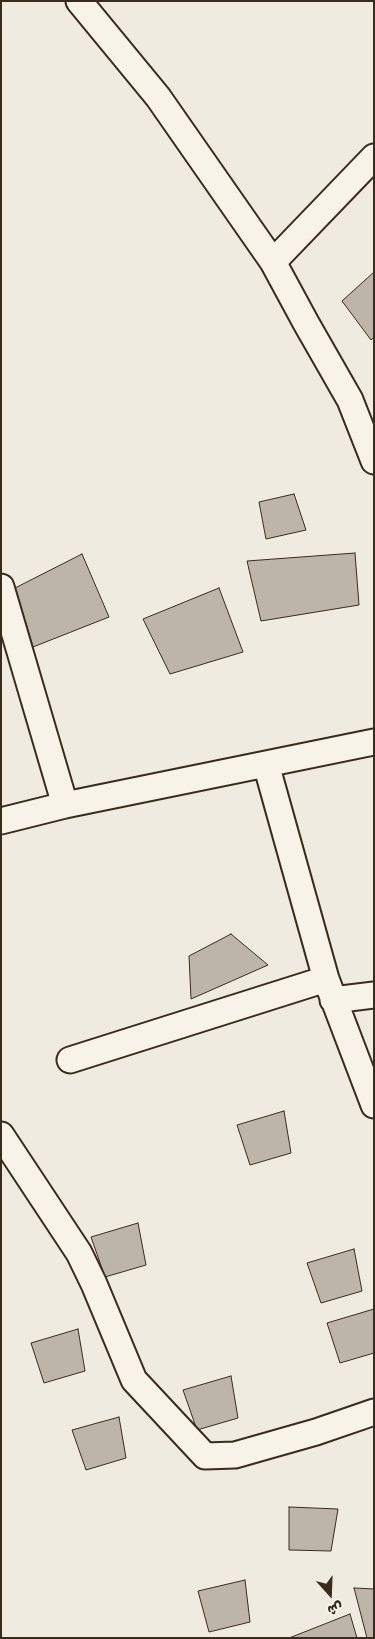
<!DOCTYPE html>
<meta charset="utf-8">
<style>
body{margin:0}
#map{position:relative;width:375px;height:1639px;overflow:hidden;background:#efebe0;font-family:Itim,"Playpen Sans Arabic",sans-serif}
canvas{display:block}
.frame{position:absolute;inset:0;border:2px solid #3b2a1e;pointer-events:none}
.north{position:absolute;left:305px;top:1569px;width:50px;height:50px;-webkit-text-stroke:4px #f7f3e8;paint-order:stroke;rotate:160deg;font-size:14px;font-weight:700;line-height:20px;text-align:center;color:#3b2a1e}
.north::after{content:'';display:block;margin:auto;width:18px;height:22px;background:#3b2a1e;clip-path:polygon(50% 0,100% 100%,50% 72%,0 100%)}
</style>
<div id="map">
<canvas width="375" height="1639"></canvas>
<div class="frame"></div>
<div class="north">ش</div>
</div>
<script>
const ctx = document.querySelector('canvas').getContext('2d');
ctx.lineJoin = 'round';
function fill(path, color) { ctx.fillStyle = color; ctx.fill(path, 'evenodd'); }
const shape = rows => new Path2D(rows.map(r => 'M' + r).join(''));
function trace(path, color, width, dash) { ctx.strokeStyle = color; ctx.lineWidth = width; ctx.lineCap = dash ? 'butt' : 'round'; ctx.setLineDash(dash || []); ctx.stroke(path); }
const building = shape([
 [374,272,374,337,371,340,342,301,374,272],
 [294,494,306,530,266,539,259,502,294,494],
 [355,553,359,605,261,621,247,561,355,553],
 [82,554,109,617,33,647,15,588,82,554],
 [219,588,243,652,170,674,143,619,219,588],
 [231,934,268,965,191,999,189,956,231,934],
 [284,1111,291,1153,250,1165,237,1125,284,1111],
 [138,1223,146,1265,105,1277,91,1237,138,1223],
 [354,1249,362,1291,321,1303,307,1263,354,1249],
 [374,1309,374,1353,340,1363,327,1323,374,1309],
 [78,1329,85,1371,44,1383,31,1343,78,1329],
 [231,1376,238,1418,197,1430,183,1390,231,1376],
 [119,1417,126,1458,86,1470,72,1430,119,1417],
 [289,1507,338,1509,331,1551,289,1550,289,1507],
 [245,1580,250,1622,209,1632,198,1591,245,1580],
 [354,1588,374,1589,374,1638,367,1638,354,1588],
 [350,1614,357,1638,289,1638,350,1614]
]);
const street = shape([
 [79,1,158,97,273,262,306,323,350,400,374,461],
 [273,262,374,157],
 [1,587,65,805],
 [266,764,326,979,374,1105],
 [1,821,65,805,374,742],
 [333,1000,374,995],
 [70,1060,326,979],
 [1,1135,79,1253,94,1284,134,1380,205,1456,235,1455,316,1432,374,1412]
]);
fill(building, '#bdb5aa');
trace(building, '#3b2a1e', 1);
trace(street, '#3b2a1e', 29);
trace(street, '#f7f3e8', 25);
</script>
